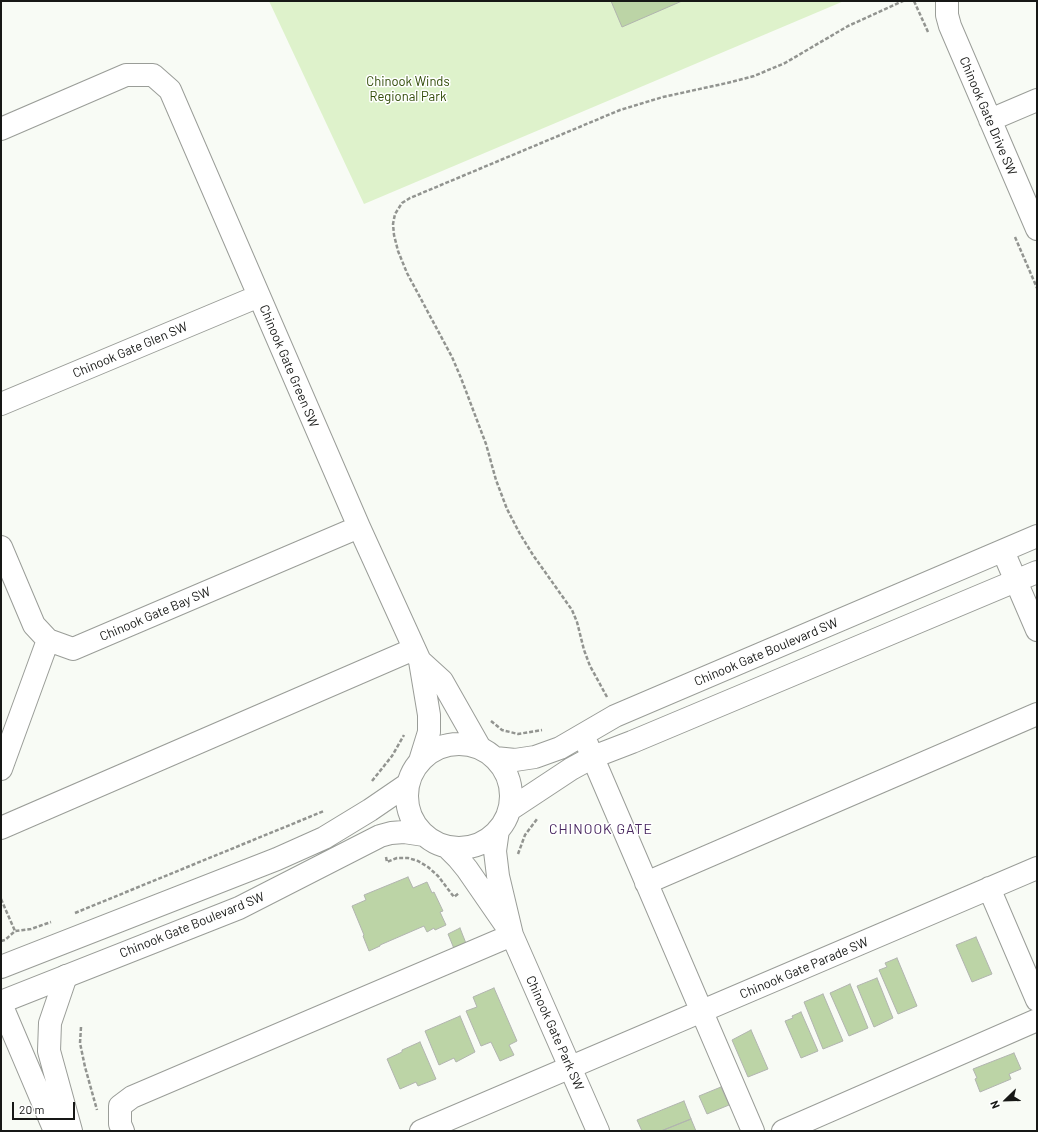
<!DOCTYPE html>
<style>
body{margin:0}
#map{position:relative;width:1038px;height:1132px;overflow:hidden;background:#f8fbf5;font-family:Barlow,sans-serif}
canvas{display:block}
.frame{position:absolute;inset:0;border:2px solid #171816;pointer-events:none}
.north{position:absolute;left:986px;top:1080px;width:40px;height:40px;-webkit-text-stroke:3px #fff;paint-order:stroke;rotate:247deg;font-size:11px;font-weight:700;line-height:16px;text-align:center;color:#171816}
.north::after{content:'';display:block;margin:auto;width:14px;height:18px;background:#171816;clip-path:polygon(50% 0,100% 100%,50% 72%,0 100%)}
.scale{position:absolute;left:12px;top:1102px;width:63px;height:18px;box-sizing:border-box;border:2px solid #171816;border-top:0;padding-left:5px;font-size:12px;line-height:14px;white-space:nowrap;color:#171816;-webkit-text-stroke:3px #fff;paint-order:stroke}
</style>
<div id="map">
<canvas width="1038" height="1132"></canvas>
<div class="frame"></div>
<div class="north">N</div>
<div class="scale">20 m</div>
</div>
<script>
const ctx = document.querySelector('canvas').getContext('2d');
ctx.lineJoin = 'round';
function fill(path, color) { ctx.fillStyle = color; ctx.fill(path, 'evenodd'); }
const shape = rows => new Path2D(rows.map(r => 'M' + r).join(''));
function trace(path, color, width, dash) { ctx.strokeStyle = color; ctx.lineWidth = width; ctx.lineCap = dash ? 'butt' : 'round'; ctx.setLineDash(dash || []); ctx.stroke(path); }
function label(font, color, halo, rows, align = 'center') {
  ctx.font = font + ' Barlow,sans-serif'; ctx.lineWidth = 3; ctx.setLineDash([]); ctx.textBaseline = 'middle'; ctx.strokeStyle = halo; ctx.fillStyle = color; for (const [text, x, y, turn = 0] of rows) {
    ctx.save(); ctx.translate(x, y); ctx.rotate((+turn || 0) * Math.PI / 180); ctx.textAlign = isNaN(turn) ? turn : align; if (halo) ctx.strokeText(text, 0, 0); ctx.fillText(text, 0, 0); ctx.restore();
  }
}
const green = shape([
 [269,1,844,1,364,204]
]);
const building = shape([
 [611,1,682,1,622,27,611,1],
 [408,877,413,888,427,882,432,893,434,892,443,911,440,912,446,925,435,930,434,928,427,932,424,926,380,945,380,946,369,951,363,936,364,935,352,906,366,900,364,895,408,877],
 [460,928,467,946,455,951,448,934,460,928],
 [976,937,992,974,972,982,956,945,976,937],
 [897,958,917,1006,898,1014,879,970,887,967,885,963,897,958],
 [877,978,893,1018,874,1027,857,986,877,978],
 [850,984,868,1028,849,1036,830,993,850,984],
 [494,988,517,1041,509,1045,514,1055,500,1061,491,1042,481,1046,466,1011,477,1007,473,997,494,988],
 [823,994,843,1041,823,1049,804,1002,823,994],
 [801,1012,818,1051,801,1058,785,1021,793,1018,792,1016,801,1012],
 [460,1016,475,1052,456,1062,454,1058,439,1065,425,1031,460,1016],
 [751,1030,768,1069,748,1077,732,1040,751,1030],
 [420,1042,436,1079,418,1086,416,1082,400,1089,387,1059,402,1052,402,1050,420,1042],
 [1014,1053,1021,1069,1009,1074,1011,1079,980,1092,975,1079,977,1078,973,1069,1014,1053],
 [721,1087,729,1105,707,1114,699,1096,721,1087],
 [684,1101,691,1119,661,1131,642,1131,637,1120,684,1101],
 [691,1119,696,1131,661,1131,691,1119]
]);
const path = shape([
 [914,1,928,32],
 [1015,237,1037,288],
 [607,697,590,666,584,650,577,622,572,610,533,555,520,534,507,509,496,480,486,444,461,378,452,357,407,273,398,251,394,235,393,224,395,214,402,203,410,198,620,110,663,97,727,83,754,76,785,63,848,26,903,1],
 [491,721,502,730,518,734,542,730],
 [372,781,392,756,404,735],
 [518,854,525,835,537,819],
 [386,857,387,862,397,858,408,858,418,861,428,867,438,876,454,897,459,893],
 [1,899,15,931],
 [75,913,324,811],
 [1,941,5,940,15,931,31,929,51,922],
 [81,1027,80,1043,85,1067,97,1110]
]);
const minor = shape([
 [947,1,947,15,950,26,1037,229],
 [990,120,1037,100],
 [1,129,126,75,153,75,170,90,359,527,420,661,429,715,429,732,420,761],
 [1,404,259,296],
 [1,547,34,625,48,640,73,649,359,527],
 [1003,551,1037,630],
 [420,661,442,681,480,748],
 '407 796a52 52 0 1 1 104 0a52 52 0 1 1-104 0Z',
 [587,744,753,1131],
 [495,758,515,760,535,757,560,748,615,716,1037,536],
 [1,769,48,640],
 [509,810,571,769,593,757,632,742,1037,572],
 [1,828,414,649],
 [498,830,495,851,498,876,512,935,598,1131],
 [447,847,458,858,467,869,505,924],
 [646,883,1037,714],
 [989,888,1037,1000],
 [1,967,277,859,324,838,370,810,408,784],
 [1,1002,239,908,380,836,391,833,404,832,424,835],
 [123,1131,120,1124,120,1106,132,1097,512,935],
 [421,1131,1037,868],
 [783,1131,1037,1020]
]);
const major = shape([
 [66,976,50,1023,49,1051,71,1131],
 [1,1004,55,1131]
]);
const parkNames = [
 ["Chinook Winds",408,82],
 ["Regional Park",408,97]
];
const streetNames = [
 ["Chinook Gate Drive SW",988,116,67],
 ["Chinook Gate Glen SW",130,350,-23],
 ["Chinook Gate Green SW",289,366,67],
 ["Chinook Gate Bay SW",155,614,-23],
 ["Chinook Gate Boulevard SW",766,652,-23],
 ["Chinook Gate Boulevard SW",192,925,-22],
 ["Chinook Gate Parade SW",804,968,-23],
 ["Chinook Gate Park SW",555,1033,66]
];
const neighbourhoodNames = [
 ["CHINOOK GATE",601,829]
];
fill(green, '#def2cb');
fill(building, '#bcd4a6');
trace(building, '#b1b4af', 1);
trace(minor, '#9a9d98', 24);
trace(major, '#9a9d98', 24);
trace(path, '#929490', 2.5, [4, 2]);
trace(minor, '#fff', 22);
trace(major, '#fff', 22);
label('13px', '#304b06', '#fff', parkNames);
label('13px', '#171816', '#fff', streetNames);
ctx.letterSpacing = '1px';
label('14px', '#492860', '#fff', neighbourhoodNames);
ctx.letterSpacing = '0px';
</script>
